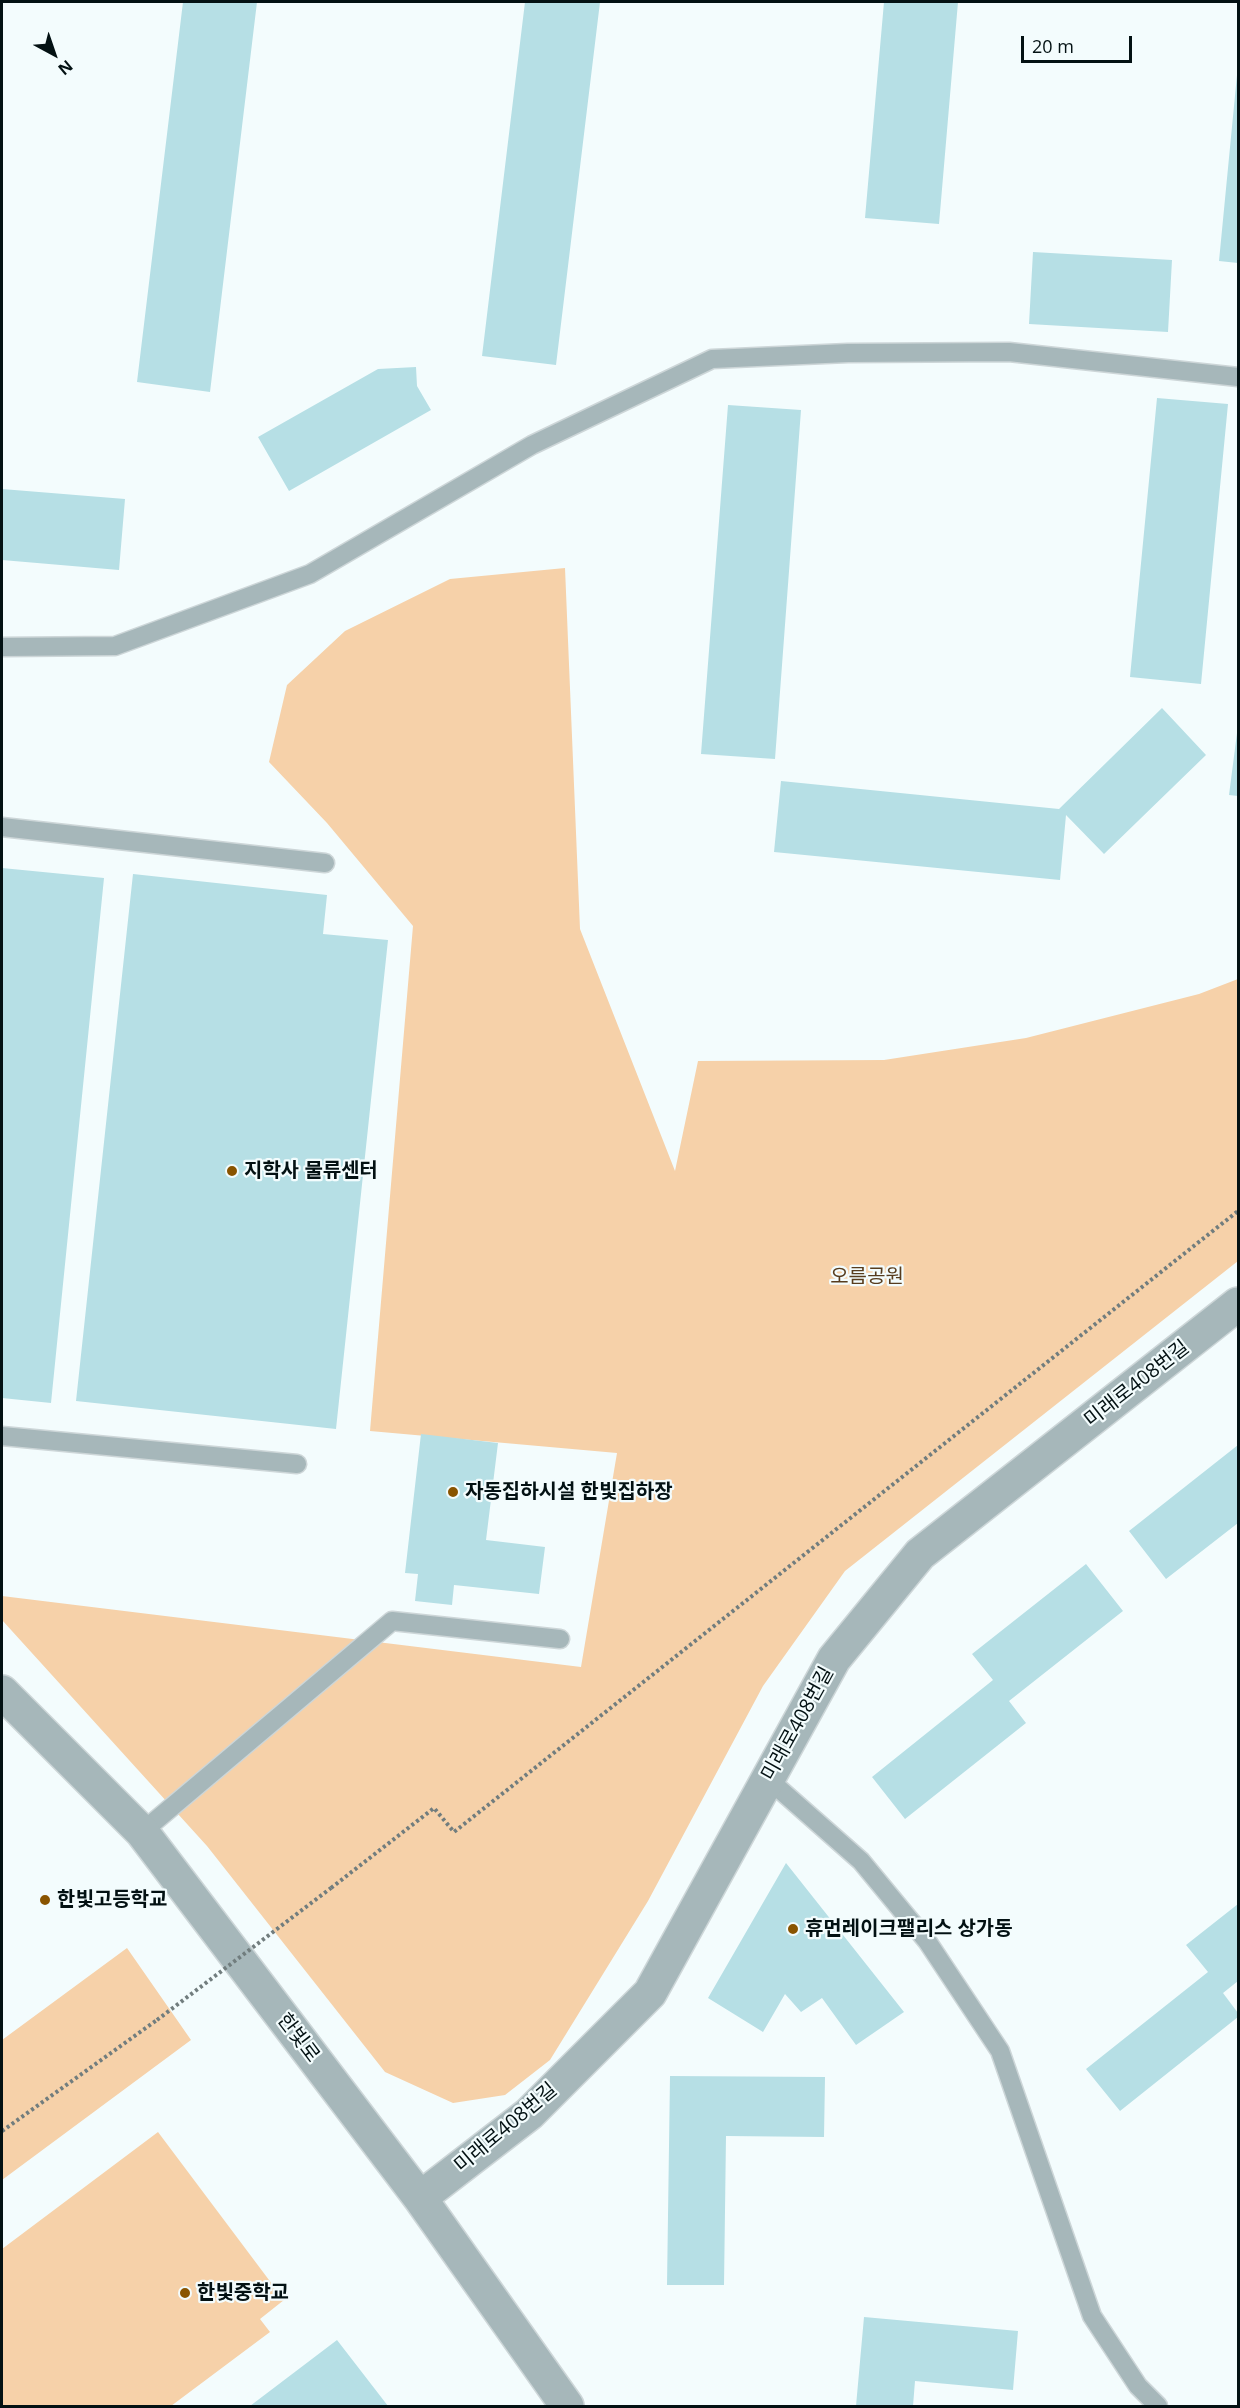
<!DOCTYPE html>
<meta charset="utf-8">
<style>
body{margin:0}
#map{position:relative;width:1240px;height:2408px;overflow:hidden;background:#f3fcfd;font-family:"Open Sans",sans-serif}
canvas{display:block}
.frame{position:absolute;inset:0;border:3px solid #031113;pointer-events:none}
.north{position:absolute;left:24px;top:24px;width:60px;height:60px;-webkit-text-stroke:4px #f3fcfd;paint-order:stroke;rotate:140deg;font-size:16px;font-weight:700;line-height:24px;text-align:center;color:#031113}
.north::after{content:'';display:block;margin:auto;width:21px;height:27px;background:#031113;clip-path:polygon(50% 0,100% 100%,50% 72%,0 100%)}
.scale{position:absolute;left:1021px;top:36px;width:111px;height:27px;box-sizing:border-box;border:3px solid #031113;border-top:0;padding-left:8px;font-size:18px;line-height:21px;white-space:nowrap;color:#031113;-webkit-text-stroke:4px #f3fcfd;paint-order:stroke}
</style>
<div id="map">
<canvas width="1240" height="2408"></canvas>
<div class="frame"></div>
<div class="north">N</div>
<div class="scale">20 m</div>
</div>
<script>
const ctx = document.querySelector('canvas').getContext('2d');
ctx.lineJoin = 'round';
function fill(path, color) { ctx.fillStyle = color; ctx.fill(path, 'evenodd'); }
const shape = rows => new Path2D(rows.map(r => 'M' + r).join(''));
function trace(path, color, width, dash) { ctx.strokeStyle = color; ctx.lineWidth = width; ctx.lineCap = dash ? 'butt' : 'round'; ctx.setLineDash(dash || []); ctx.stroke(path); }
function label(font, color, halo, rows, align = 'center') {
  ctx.font = font + ' "Open Sans","Noto Sans KR",sans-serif'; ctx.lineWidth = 4.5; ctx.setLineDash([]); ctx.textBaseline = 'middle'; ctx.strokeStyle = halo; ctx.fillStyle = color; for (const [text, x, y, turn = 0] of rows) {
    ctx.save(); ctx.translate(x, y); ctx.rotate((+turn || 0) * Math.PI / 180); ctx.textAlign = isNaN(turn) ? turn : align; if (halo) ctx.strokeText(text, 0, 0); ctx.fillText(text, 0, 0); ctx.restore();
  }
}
const green = shape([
 [565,568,580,929,675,1171,698,1061,884,1060,1026,1038,1199,994,1238,979,1238,1261,845,1571,763,1686,648,1901,550,2060,505,2095,453,2103,385,2072,207,1846,2,1620,2,1596,581,1667,617,1453,370,1431,413,926,327,823,269,762,287,685,345,631,450,579],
 [127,1948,191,2040,2,2180,2,2040],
 [158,2132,284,2300,260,2319,270,2332,171,2406,2,2406,2,2249]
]);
const building = shape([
 [183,2,257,2,210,392,137,382],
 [525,2,600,2,556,365,482,356],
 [884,2,958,2,939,224,865,218],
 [1237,75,1238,75,1238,263,1219,261],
 [1033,252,1172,260,1168,332,1029,324],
 [416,367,417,386,431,410,289,491,258,437,378,369],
 [1157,398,1228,404,1201,684,1130,677],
 [728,405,801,410,775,759,701,754],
 [2,489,125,499,119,570,2,560],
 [1162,708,1206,755,1104,854,1066,815,1060,880,774,852,781,781,1059,809],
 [1237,733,1238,733,1238,796,1229,795],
 [2,868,104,878,51,1403,2,1398],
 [133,874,327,895,323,934,388,940,336,1429,76,1401],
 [421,1434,498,1443,486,1540,545,1547,539,1594,454,1585,452,1605,415,1601,418,1574,405,1573],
 [1238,1445,1238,1523,1166,1579,1129,1531],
 [1086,1564,1123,1611,1009,1701,1026,1723,905,1819,872,1777,993,1680,972,1654],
 [786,1863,904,2012,856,2045,822,1998,801,2012,785,1994,763,2032,708,1998],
 [1238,1904,1238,1981,1223,1993,1238,2013,1238,2017,1120,2111,1086,2069,1208,1972,1186,1945],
 [670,2076,825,2077,824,2137,726,2136,724,2285,667,2285],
 [864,2317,1018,2331,1013,2390,915,2381,913,2406,856,2406],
 [337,2340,388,2406,250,2406]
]);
const path = shape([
 [331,1888,434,1808,454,1832,1238,1211],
 [2,2131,157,2020]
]);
const lane = shape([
 [2,647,115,646,310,574,532,445,712,359,848,353,1009,352,1238,377],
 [2,827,325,863],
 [2,1436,297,1464],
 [768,1779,861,1861,927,1941,1000,2051,1092,2316,1138,2386,1158,2406],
 [142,1832,392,1621,560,1639]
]);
const street = shape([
 [2,1692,142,1832,420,2198,567,2406],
 [420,2198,529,2114,650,1993,834,1659,920,1554,1238,1304]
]);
const pathBridge = shape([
 [157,2020,331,1888]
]);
const markers = [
 [232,1171,6,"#895400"],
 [453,1492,6,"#895400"],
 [45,1900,6,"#895400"],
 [793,1929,6,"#895400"],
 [185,2293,6,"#895400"]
];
const poiNames = [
 ["지학사 물류센터",244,1171],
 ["자동집하시설 한빛집하장",465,1492],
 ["한빛고등학교",57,1900],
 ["휴먼레이크팰리스 상가동",805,1929],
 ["한빛중학교",197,2293]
];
const parkNames = [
 ["오름공원",867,1277]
];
const streetNames = [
 ["미래로408번길",1137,1384,-38],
 ["미래로408번길",798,1724,-61],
 ["한빛로",298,2038,53],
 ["미래로408번길",506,2128,-40]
];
fill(green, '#f6d1a9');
fill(building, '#b6dfe5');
trace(lane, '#cdd6d8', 21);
trace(street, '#cdd6d8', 36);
trace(path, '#717d7e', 4, [3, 3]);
trace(lane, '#a6b7ba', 18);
trace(street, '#a6b7ba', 33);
trace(pathBridge, '#717d7e', 4, [3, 3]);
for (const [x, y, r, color] of markers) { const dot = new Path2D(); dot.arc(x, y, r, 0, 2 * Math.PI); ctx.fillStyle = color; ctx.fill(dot); trace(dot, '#f3fcfd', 2); }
label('bold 20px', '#031113', '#f3fcfd', poiNames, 'left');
label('20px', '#573c1d', '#f3fcfd', parkNames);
label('20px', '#031113', '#f3fcfd', streetNames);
</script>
